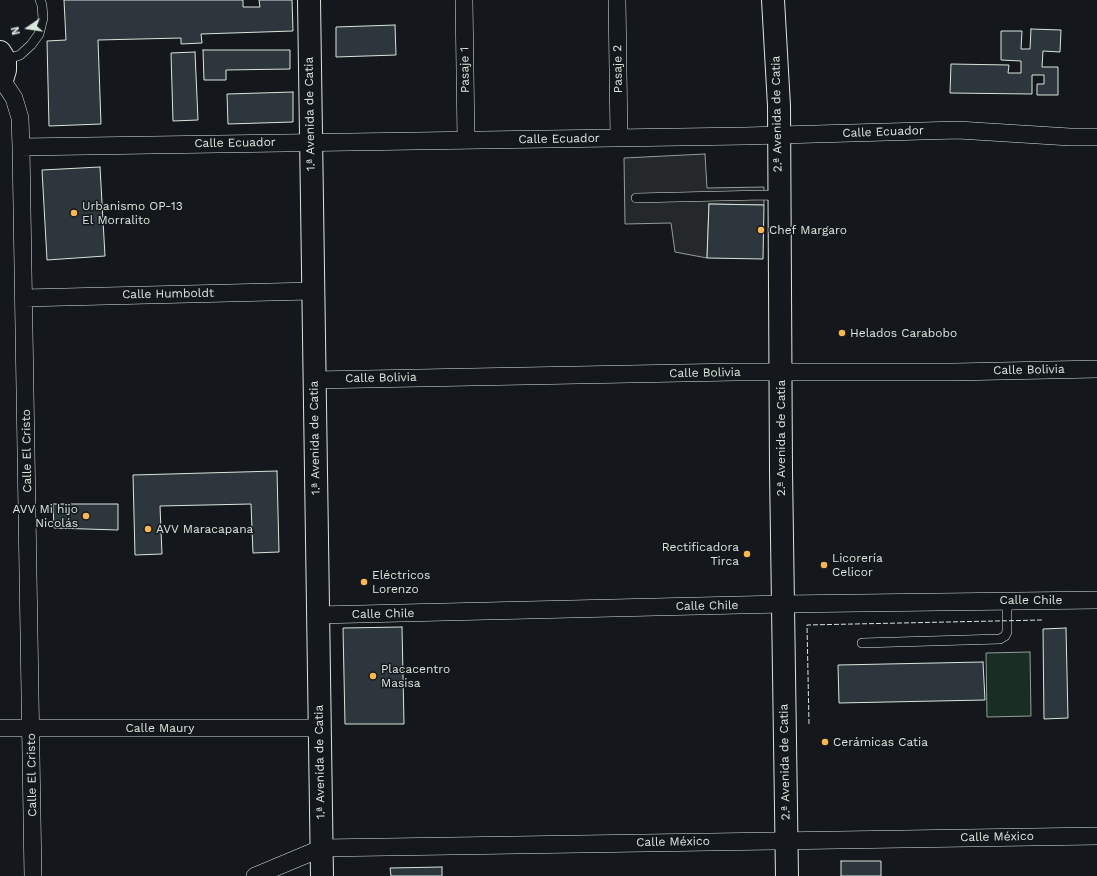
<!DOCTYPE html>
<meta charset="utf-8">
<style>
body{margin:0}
#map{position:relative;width:1097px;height:876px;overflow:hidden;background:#14181c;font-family:"Work Sans",sans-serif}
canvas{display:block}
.north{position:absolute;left:8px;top:8px;width:40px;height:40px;-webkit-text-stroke:3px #14181c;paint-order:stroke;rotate:257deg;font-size:11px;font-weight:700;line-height:16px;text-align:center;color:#d8e6dc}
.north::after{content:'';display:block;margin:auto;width:14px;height:18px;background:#d8e6dc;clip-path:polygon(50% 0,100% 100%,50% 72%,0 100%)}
</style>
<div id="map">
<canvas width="1097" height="876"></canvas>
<div class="north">N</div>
</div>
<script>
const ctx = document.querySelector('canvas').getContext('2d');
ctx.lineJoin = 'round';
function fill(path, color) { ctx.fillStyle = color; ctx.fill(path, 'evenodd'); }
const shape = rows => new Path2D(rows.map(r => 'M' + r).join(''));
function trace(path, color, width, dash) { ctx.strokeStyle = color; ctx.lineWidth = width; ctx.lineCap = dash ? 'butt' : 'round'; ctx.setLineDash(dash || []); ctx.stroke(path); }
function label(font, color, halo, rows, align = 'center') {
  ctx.font = font + ' "Work Sans",sans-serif'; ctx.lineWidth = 3; ctx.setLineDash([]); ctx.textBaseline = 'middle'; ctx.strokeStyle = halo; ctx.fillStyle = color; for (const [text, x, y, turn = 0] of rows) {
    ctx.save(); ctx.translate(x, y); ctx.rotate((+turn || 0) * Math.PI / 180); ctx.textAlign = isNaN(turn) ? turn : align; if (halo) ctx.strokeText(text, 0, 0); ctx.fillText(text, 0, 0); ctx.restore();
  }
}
const green = shape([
 [1030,652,1031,716,987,717,986,653,1030,652]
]);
const parking = shape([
 [705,154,707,188,764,187,764,205,709,204,707,258,675,252,671,223,625,224,624,158,705,154]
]);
const building = shape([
 [64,0,243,0,243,7,260,7,259,0,292,0,293,31,201,34,202,43,181,44,181,38,98,40,101,124,49,126,47,41,66,40,64,0],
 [395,25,396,55,336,57,336,27,395,25],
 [1031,29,1061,30,1060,52,1043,51,1042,67,1058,67,1058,95,1037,95,1037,84,1044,84,1044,75,1032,75,1032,94,950,93,951,64,1009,65,1008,73,1021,73,1021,61,1001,60,1001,31,1022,31,1021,49,1030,49,1031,29],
 [203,50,290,50,290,69,226,70,226,80,204,80,203,50],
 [195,52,198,120,173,121,171,53,195,52],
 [293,92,293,122,228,124,227,94,293,92],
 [100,167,105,256,47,260,42,170,100,167],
 [709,204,764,205,763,259,707,258,709,204],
 [277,471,279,552,253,553,251,504,160,506,162,554,135,555,133,475,277,471],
 [53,504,118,504,118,530,54,528,53,504],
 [402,627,404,724,345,724,343,628,402,627],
 [1066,628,1068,718,1044,719,1043,629,1066,628],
 [983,662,985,700,839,703,838,665,983,662],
 [841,861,881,861,881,876,841,876,841,861],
 [442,867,442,876,391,876,390,868,442,867]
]);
const lane = shape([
 [5,60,20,55,31,45,39,34,43,18,42,5,40,0],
 [636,198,764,195,778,196],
 [862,643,1000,639,1005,636,1007,632,1007,600]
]);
const street = shape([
 [464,0,466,140],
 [617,0,619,138],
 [0,80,2,80,14,98,20,118,21,147,33,876],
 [21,147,745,136,958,130,1070,137,1097,137],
 [24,298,312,291],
 [314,380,735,372,954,372,1097,369],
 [318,615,782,604,1097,600],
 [0,728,320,728],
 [255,876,322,848,1097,836]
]);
const secondary = shape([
 [309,0,322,876],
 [773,0,779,106,781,470,787,876]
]);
const highway = shape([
 [0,52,5,60,5,70,2,80]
]);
const fence = shape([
 [809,724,807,625,1042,620]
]);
const markers = [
 [74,213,4,"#ffb74d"],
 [761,230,4,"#ffb74d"],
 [842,333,4,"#ffb74d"],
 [86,516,4,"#ffb74d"],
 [148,529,4,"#ffb74d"],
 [747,554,4,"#ffb74d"],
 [824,565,4,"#ffb74d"],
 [364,582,4,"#ffb74d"],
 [373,676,4,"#ffb74d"],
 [825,742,4,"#ffb74d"]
];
const streetNames = [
 ["Pasaje 2",618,69,-91],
 ["Pasaje 1",465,70,-91],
 ["1.ª Avenida de Catia",310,114,-91],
 ["2.ª Avenida de Catia",777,114,-91],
 ["Calle Ecuador",883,132,-2],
 ["Calle Ecuador",559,139,-1],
 ["Calle Ecuador",235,143,-1],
 ["Calle Humboldt",168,294,-1],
 ["Calle Bolivia",1029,370,-1],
 ["Calle Bolivia",705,373,-1],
 ["Calle Bolivia",381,378,-1],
 ["1.ª Avenida de Catia",315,438,-91],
 ["2.ª Avenida de Catia",781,438,-90],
 ["Calle El Cristo",27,451,-91],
 ["Calle Chile",1031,600],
 ["Calle Chile",707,606,-1],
 ["Calle Chile",383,614,-1],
 ["Calle Maury",160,728],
 ["1.ª Avenida de Catia",320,762,-91],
 ["2.ª Avenida de Catia",785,762,-91],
 ["Calle El Cristo",32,775,-91],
 ["Calle México",997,837,-1],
 ["Calle México",673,842,-1]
];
const poiNames = [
 ["Urbanismo OP-13",82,206],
 ["El Morralito",82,220],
 ["Chef Margaro",769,230],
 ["Helados Carabobo",850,333],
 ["AVV Mi hijo",78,509,"right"],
 ["Nicolás",78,523,"right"],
 ["AVV Maracapana",156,529],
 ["Rectificadora",739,547,"right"],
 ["Tirca",739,561,"right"],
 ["Licorería",832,558],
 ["Celicor",832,572],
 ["Eléctricos",372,575],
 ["Lorenzo",372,589],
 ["Placacentro",381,669],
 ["Masisa",381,683],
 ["Cerámicas Catia",833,742]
];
fill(green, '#1a2d24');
trace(green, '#939e99', 1);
fill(parking, '#24282b');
trace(parking, '#939e99', 1);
fill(building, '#2c363c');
trace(building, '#d8e6dc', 1);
trace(lane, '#d8e6dc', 10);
trace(street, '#d8e6dc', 18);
trace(secondary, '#d8e6dc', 24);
trace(highway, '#d8e6dc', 24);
trace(lane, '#14181c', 9);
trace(street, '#14181c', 17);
trace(secondary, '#14181c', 22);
trace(highway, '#14181c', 22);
trace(fence, '#d8e6dc', 1, [5, 2]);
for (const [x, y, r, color] of markers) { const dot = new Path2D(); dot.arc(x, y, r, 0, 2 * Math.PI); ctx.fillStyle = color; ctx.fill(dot); trace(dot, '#14181c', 1.5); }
label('12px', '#d8e6dc', '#14181c', streetNames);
label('12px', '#d8e6dc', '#14181c', poiNames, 'left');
</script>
